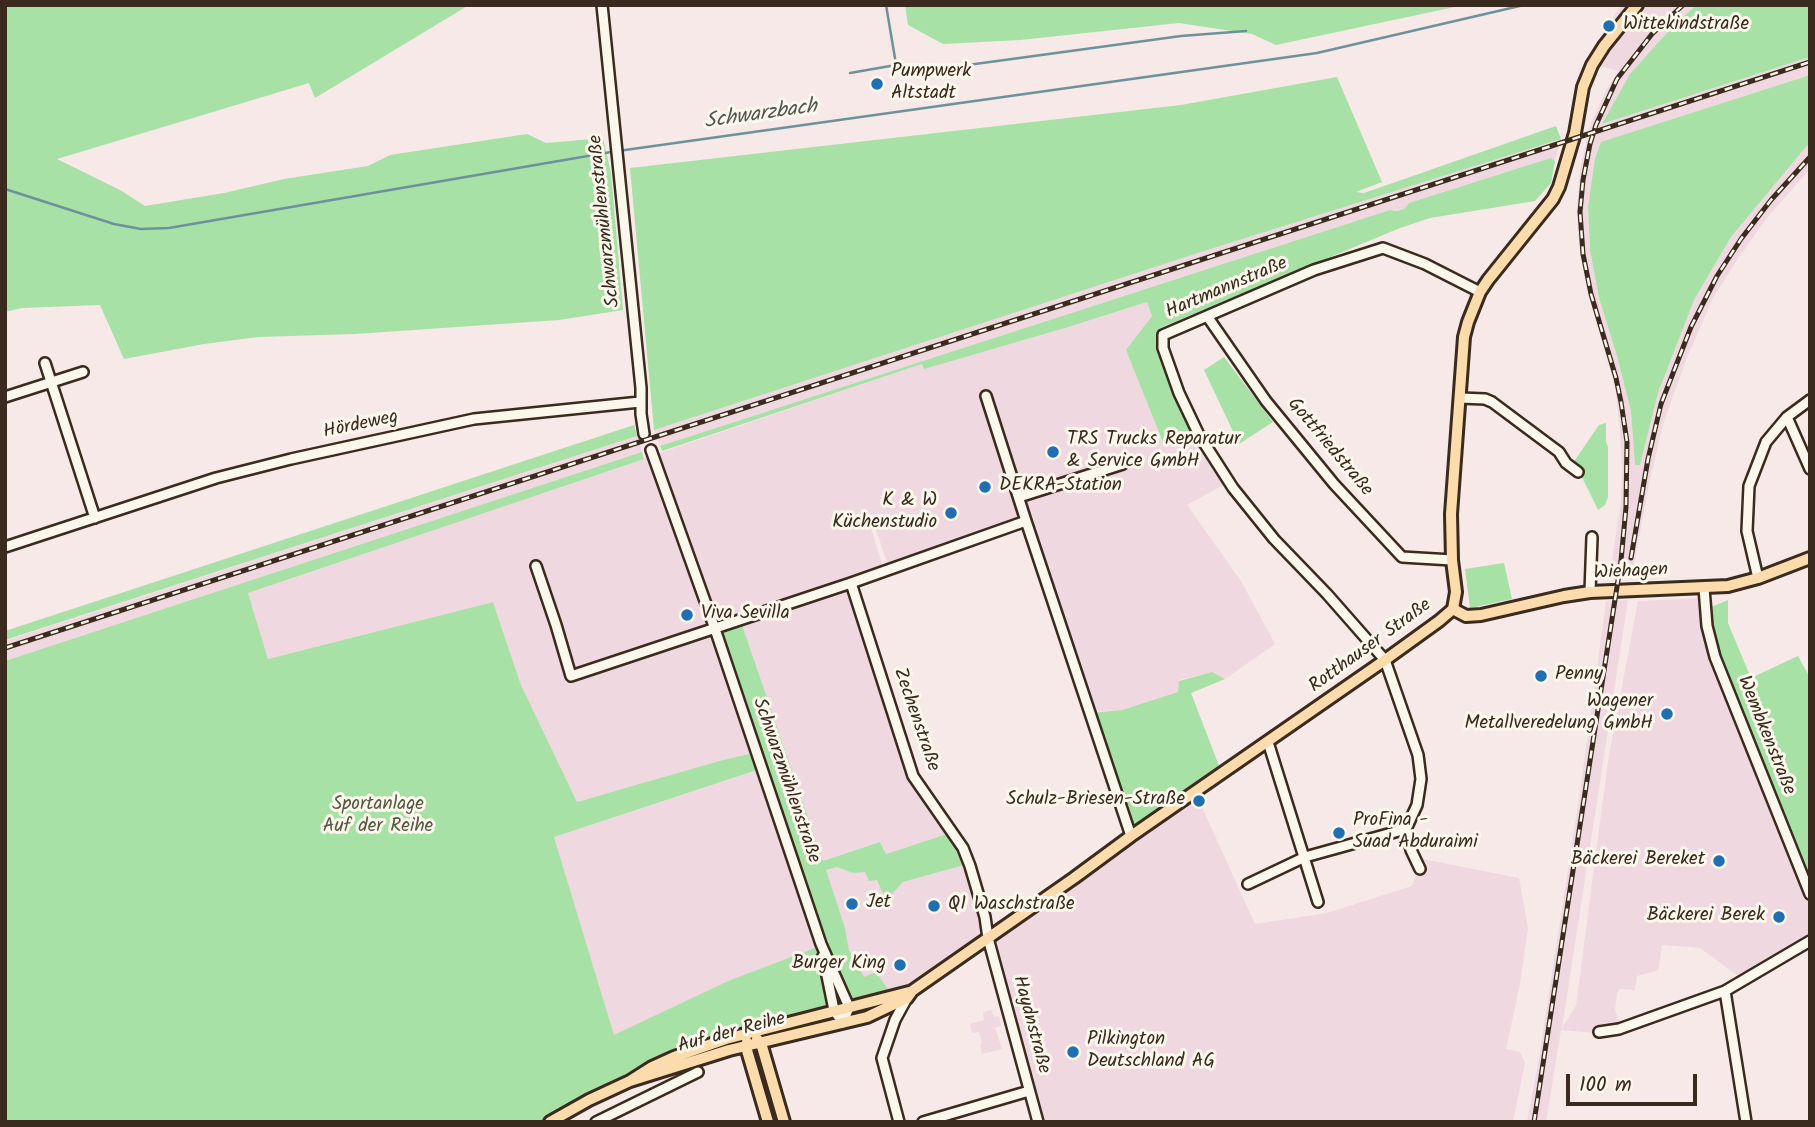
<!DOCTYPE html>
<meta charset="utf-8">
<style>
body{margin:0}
#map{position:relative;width:1815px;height:1127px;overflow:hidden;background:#f6e9e7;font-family:Kalam,sans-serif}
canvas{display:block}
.frame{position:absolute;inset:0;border:7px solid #3b2a1e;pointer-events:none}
.scale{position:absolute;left:1566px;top:1074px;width:131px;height:32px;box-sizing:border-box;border:4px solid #3b2a1e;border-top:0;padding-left:9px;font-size:21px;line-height:24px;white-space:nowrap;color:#3b2a1e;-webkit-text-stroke:5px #fbf7ec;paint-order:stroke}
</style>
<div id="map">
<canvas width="1815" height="1127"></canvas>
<div class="frame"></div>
<div class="scale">100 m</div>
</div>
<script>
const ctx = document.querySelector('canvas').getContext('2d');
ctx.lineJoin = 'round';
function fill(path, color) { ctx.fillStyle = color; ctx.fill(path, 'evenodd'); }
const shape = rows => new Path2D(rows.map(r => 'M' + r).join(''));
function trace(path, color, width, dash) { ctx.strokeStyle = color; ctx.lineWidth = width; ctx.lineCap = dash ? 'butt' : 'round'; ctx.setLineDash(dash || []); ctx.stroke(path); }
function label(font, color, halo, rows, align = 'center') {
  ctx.font = font + ' Kalam,sans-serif'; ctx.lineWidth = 6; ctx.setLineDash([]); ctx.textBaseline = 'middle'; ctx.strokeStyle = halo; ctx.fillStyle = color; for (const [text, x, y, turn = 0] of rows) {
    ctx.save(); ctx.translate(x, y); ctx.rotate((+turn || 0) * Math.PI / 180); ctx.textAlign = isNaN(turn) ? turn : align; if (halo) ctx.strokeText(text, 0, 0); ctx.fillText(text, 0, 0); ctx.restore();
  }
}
const built = shape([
 [1621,5,1697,5,1686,14,1663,37,1630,74,1603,124,1810,57,1810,75,1602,142,1588,207,1590,250,1599,298,1617,356,1631,411,1635,464,1640,464,1658,393,1694,300,1731,237,1810,142,1810,169,1766,219,1739,257,1713,298,1688,355,1663,424,1650,480,1631,579,1609,579,1621,502,1622,466,1619,420,1615,387,1589,296,1580,253,1577,210,1580,170,1591,123,1607,89,1618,71,1585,61],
 [1561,139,1555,161,1551,159,1409,203,1404,209,1396,211,1390,210,660,446,654,430,1201,252],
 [1147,302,1152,316,1126,351,1198,437,1227,483,1187,505,1241,581,1275,644,1225,679,1212,672,1179,680,1178,692,1122,710,1092,712,1022,499,1121,466,1125,459,1020,494,1024,520,889,568,873,521,869,522,884,570,719,625,753,753,719,761,577,802,521,685,493,602,268,659,248,593,922,364,924,368,1065,328],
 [637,436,642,452,5,661,5,641],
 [850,586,912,777,950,833,886,854,880,842,823,861,741,622],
 [1701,598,1703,626,1711,658,1738,720,1810,899,1810,939,1742,979,1700,948,1662,945,1659,968,1656,971,1637,976,1635,990,1620,989,1617,993,1615,1010,1621,1027,1597,1033,1561,1030,1546,1122,1527,1122,1539,1058,1580,792,1606,601,1628,600,1562,1028,1576,1006,1608,761,1638,601],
 [757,770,820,946,728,981,614,1036,554,837],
 [1196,794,1255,924,1327,913,1412,886,1422,859,1519,878,1528,928,1520,984,1506,1049,1520,1052,1525,1063,1513,1122,1040,1122,990,939],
 [968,864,986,937,911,989,892,995,864,978,849,950,845,928,825,870,837,867,853,873,865,871,877,879,903,882],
 [991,1010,994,1017,999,1016,1001,1026,995,1028,1002,1049,982,1054,980,1044,982,1043,979,1032,972,1033,970,1024,984,1020,983,1012]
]);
const green = shape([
 [5,5,469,5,315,98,309,83,57,159,120,190,145,206,224,193,284,179,368,166,390,155,527,134,546,143,603,138,611,173,623,310,559,320,355,334,258,337,204,344,124,359,100,305,22,308,5,312],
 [905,5,1464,5,1276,45,1252,34,1179,23,1020,40,943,44,908,25],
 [1697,5,1810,5,1810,57,1602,124,1630,74,1663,37,1686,14],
 [1810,75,1810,142,1731,237,1694,300,1658,393,1640,465,1635,465,1631,411,1617,356,1599,298,1590,250,1588,207,1595,159,1601,142],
 [1337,77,1382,182,1356,192,1364,193,1556,126,1561,139,1201,252,654,430,630,168,1181,105],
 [1551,158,1555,161,1551,183,1535,201,1430,218,1400,228,1160,328,1156,342,1198,437,1165,447,1126,350,1152,316,1147,302,1065,328,924,369,922,364,662,451,660,446,1390,210,1397,211,1404,209,1409,203],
 [1224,357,1273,422,1239,444,1204,370],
 [1606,423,1606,442,1608,447,1608,497,1605,505,1598,510,1576,465,1573,463,1599,425],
 [634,425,637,436,5,640,5,631],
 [642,452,644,459,248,593,268,659,493,602,521,685,577,802,719,761,753,753,757,770,554,837,614,1035,728,981,820,946,833,1009,725,1038,546,1122,5,1122,5,661],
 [1504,563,1512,599,1470,608,1465,569],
 [1728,600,1728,623,1751,678,1798,656,1810,678,1810,871,1808,872,1748,733,1712,630,1711,607],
 [741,622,823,861,880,842,886,854,950,833,968,864,903,882,886,900,877,880,869,881,865,872,853,873,837,867,826,870,845,928,849,950,864,977,876,972,892,995,850,1005,823,943,718,630],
 [1212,672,1225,679,1191,693,1221,771,1132,832,1092,713,1122,710,1178,692,1179,681]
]);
const stream = shape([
 [886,5,896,64],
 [850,73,896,65,931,70,1181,36,1246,31],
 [5,189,114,224,141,229,169,228,611,152,1317,53,1524,5]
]);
const minor = shape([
 [602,5,641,388,641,414,644,434],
 [1207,316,1266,401,1334,484,1402,557,1452,560],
 [45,363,95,518],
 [986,396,1026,521,1131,836],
 [5,397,83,372],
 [1460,398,1485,399,1492,402,1559,452,1566,463,1578,472],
 [1787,417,1810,469],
 [651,450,715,629,821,944,849,1007,843,1023],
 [1019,497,1123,464],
 [5,547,216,478,291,459,474,419,640,402],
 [536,566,556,625,571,676,851,583,1026,521],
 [1758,578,1747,531,1749,486,1766,442,1787,417,1810,400],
 [851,583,913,776,963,848,970,866,985,917,988,938,1038,1122],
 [1704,588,1707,626,1715,657,1810,894],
 [1590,592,1592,537],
 [1268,742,1318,902],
 [1420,869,1411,850,1406,829,1417,805,1421,779,1418,755,1385,660,1327,594,1274,539,1233,488,1199,435,1179,393,1163,348,1163,335,1314,270,1383,248,1425,264,1480,292],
 [1248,884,1305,857,1406,829],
 [823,956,834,1010,838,1016],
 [1725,991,1746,1122],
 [1599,1032,1619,1029,1725,991,1810,941],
 [596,1122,698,1072],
 [899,1122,882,1058,895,1020,907,998],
 [923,1122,1029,1091]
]);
const major = shape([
 [1453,609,1466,616,1481,615,1564,596,1590,592,1728,586,1758,578,1810,558],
 [757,1039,761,1043,784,1122],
 [747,1042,746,1047,768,1122],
 [630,1081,729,1050,867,1017,907,998,912,991,1074,878,1131,836,1385,660,1439,621,1453,609,1456,592,1452,560,1451,514,1464,337,1468,322,1480,292,1488,280,1553,199,1559,187,1575,133,1583,87,1592,65,1604,46,1637,5],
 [550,1122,589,1100,630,1081,652,1067,674,1057,726,1039,909,992]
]);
const rail = shape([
 [1631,558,1648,459,1661,404,1691,327,1717,276,1741,239,1771,200,1810,157],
 [5,648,1810,62],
 [1534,1122,1621,561,1626,507,1627,442,1621,402,1616,378,1591,294,1583,254,1580,212,1583,180,1590,144,1596,125,1617,79,1652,34,1683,5]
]);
const markers = [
 [1609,26,7,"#1f6fb2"],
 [877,84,7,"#1f6fb2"],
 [1053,452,7,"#1f6fb2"],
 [985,487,7,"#1f6fb2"],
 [951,513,7,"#1f6fb2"],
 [687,615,7,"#1f6fb2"],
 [1541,676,7,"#1f6fb2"],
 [1667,714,7,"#1f6fb2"],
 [1199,801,7,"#1f6fb2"],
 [1339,833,7,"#1f6fb2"],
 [1719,861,7,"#1f6fb2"],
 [852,904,7,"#1f6fb2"],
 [934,906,7,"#1f6fb2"],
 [1779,917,7,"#1f6fb2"],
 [900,965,7,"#1f6fb2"],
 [1073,1052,7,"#1f6fb2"]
];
const poiNames = [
 ["Wittekindstraße",1623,26],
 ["Pumpwerk",891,73],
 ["Altstadt",891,95],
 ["TRS Trucks Reparatur",1067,441],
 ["& Service GmbH",1067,463],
 ["DEKRA-Station",999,487],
 ["K & W",937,502,"right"],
 ["Küchenstudio",937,524,"right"],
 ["Viva Sevilla",701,615],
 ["Penny",1555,676],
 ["Wagener",1653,703,"right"],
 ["Metallveredelung GmbH",1653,725,"right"],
 ["Schulz-Briesen-Straße",1185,801,"right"],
 ["ProFina -",1353,822],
 ["Suad Abduraimi",1353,844],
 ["Bäckerei Bereket",1705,861,"right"],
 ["Jet",866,904],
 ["Q1 Waschstraße",948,906],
 ["Bäckerei Berek",1765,917,"right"],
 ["Burger King",886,965,"right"],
 ["Pilkington",1087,1041],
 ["Deutschland AG",1087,1063]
];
const streetNames = [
 ["Schwarzmühlenstraße",606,221,-96],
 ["Hartmannstraße",1227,289,-23],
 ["Hördeweg",361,426,-12],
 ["Gottfriedstraße",1329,448,50],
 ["Wiehagen",1631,573,-3],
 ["Rotthauser Straße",1371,647,-36],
 ["Zechenstraße",915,720,71],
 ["Wembkenstraße",1765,736,68],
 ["Schwarzmühlenstraße",785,781,71],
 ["Haydnstraße",1030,1025,75],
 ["Auf der Reihe",732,1034,-15]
];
const parkNames = [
 ["Sportanlage",378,806],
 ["Auf der Reihe",378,828]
];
const waterNames = [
 ["Schwarzbach",761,116,-8]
];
fill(built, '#f0d8e1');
fill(green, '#a7e1a6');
trace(stream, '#6e929d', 2.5);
trace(minor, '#3b2a1e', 14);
trace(major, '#3b2a1e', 16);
trace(minor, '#fbf7ec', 9);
trace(major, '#fcdcac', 10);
trace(rail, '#3b2a1e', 5);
trace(rail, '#fbf7ec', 2.5, [8]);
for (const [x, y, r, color] of markers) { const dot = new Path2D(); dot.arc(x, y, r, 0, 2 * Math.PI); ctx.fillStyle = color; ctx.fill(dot); trace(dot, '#fbf7ec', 2.5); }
label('19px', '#3b2a1e', '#fbf7ec', poiNames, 'left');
label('19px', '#3b2a1e', '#fbf7ec', streetNames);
label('19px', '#565840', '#fbf7ec', parkNames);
label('italic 21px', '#505653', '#fbf7ec', waterNames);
</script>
